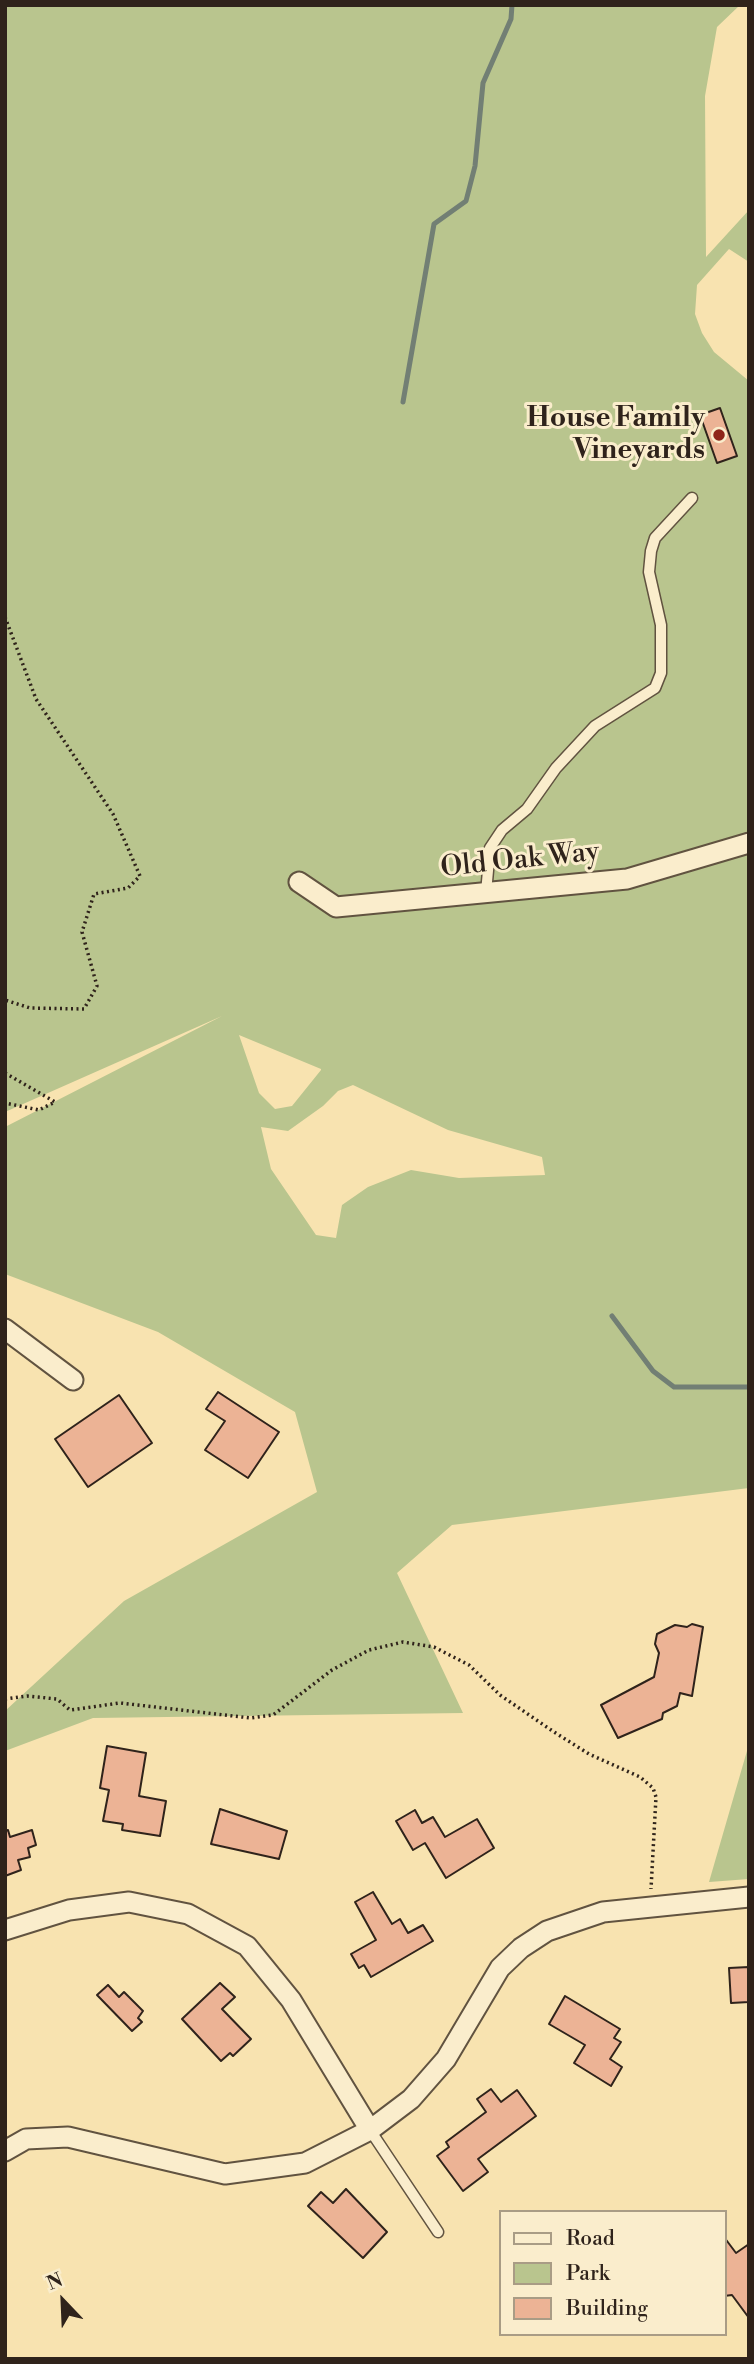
<!DOCTYPE html>
<style>
body{margin:0}
#map{position:relative;width:754px;height:2364px;overflow:hidden;background:#f8e3b0;font-family:"Libre Bodoni",serif}
canvas{display:block}
.frame{position:absolute;inset:0;border:7px solid #2f231b;pointer-events:none}
.legend{position:absolute;left:499px;top:2210px;width:228px;height:126px;box-sizing:border-box;background:#faedcc;border:2px solid #a99c85;margin:0;padding:9px 12px;list-style:none;font-size:21px;color:#2f231b}
.legend li{display:flex;align-items:center;gap:14px;height:35px}
.legend b{width:35px;border:2px solid #a99c85}
.north{position:absolute;left:28px;top:2266px;width:70px;height:70px;-webkit-text-stroke:5px #faedcc;paint-order:stroke;rotate:337deg;font-size:19px;font-weight:700;line-height:28px;text-align:center;color:#2f231b}
.north::after{content:'';display:block;margin:auto;width:24px;height:32px;background:#2f231b;clip-path:polygon(50% 0,100% 100%,50% 72%,0 100%)}
</style>
<div id="map">
<canvas width="754" height="2364"></canvas>
<div class="frame"></div>
<ul class="legend">
<li><b style="height:9px;background:#faedcc"></b>Road</li>
<li><b style="height:19px;background:#b9c58e"></b>Park</li>
<li><b style="height:19px;background:#ecb395"></b>Building</li>
</ul>
<div class="north">N</div>
</div>
<script>
const ctx = document.querySelector('canvas').getContext('2d');
ctx.lineJoin = 'round';
function fill(path, color) { ctx.fillStyle = color; ctx.fill(path, 'evenodd'); }
const shape = rows => new Path2D(rows.map(r => 'M' + r).join(''));
function trace(path, color, width, dash) { ctx.strokeStyle = color; ctx.lineWidth = width; ctx.lineCap = dash ? 'butt' : 'round'; ctx.setLineDash(dash || []); ctx.stroke(path); }
function label(font, color, halo, rows, align = 'center') {
  ctx.font = font + ' "Libre Bodoni",serif'; ctx.lineWidth = 6; ctx.setLineDash([]); ctx.textBaseline = 'middle'; ctx.strokeStyle = halo; ctx.fillStyle = color; for (const [text, x, y, turn = 0] of rows) {
    ctx.save(); ctx.translate(x, y); ctx.rotate((+turn || 0) * Math.PI / 180); ctx.textAlign = isNaN(turn) ? turn : align; if (halo) ctx.strokeText(text, 0, 0); ctx.fillText(text, 0, 0); ctx.restore();
  }
}
const green = shape([
 [5,5,740,5,717,27,705,96,706,257,749,210,749,262,729,249,697,285,695,314,702,333,714,352,749,381,749,1488,452,1525,397,1573,463,1713,93,1718,5,1751,5,1711,124,1601,317,1492,295,1412,158,1332,5,1274,5,1127,222,1016,5,1112],
 [239,1035,321,1069,321,1070,292,1106,275,1109,259,1093],
 [353,1085,448,1130,542,1157,545,1175,459,1178,411,1170,368,1187,342,1205,336,1238,316,1235,271,1169,261,1127,288,1131,323,1106,338,1091],
 [749,1744,749,1879,709,1882]
]);
const stream = shape([
 [403,402,434,224,466,201,475,166,483,83,511,19,512,5],
 [612,1316,653,1371,674,1387,749,1387]
]);
const building = shape([
 [720,408,737,456,717,463,700,415,720,408],
 [218,1392,279,1432,248,1478,205,1450,225,1421,206,1409,218,1392],
 [119,1395,152,1443,88,1487,55,1439,119,1395],
 [692,1624,703,1627,692,1696,680,1693,677,1706,663,1713,662,1719,618,1738,601,1705,654,1677,659,1653,655,1644,657,1634,675,1625,687,1627,692,1624],
 [107,1746,146,1753,139,1796,166,1801,160,1836,122,1830,123,1824,103,1821,109,1790,100,1788,107,1746],
 [220,1809,287,1831,279,1859,211,1844,220,1809],
 [415,1810,422,1823,433,1817,445,1837,477,1819,494,1848,446,1878,425,1843,413,1850,396,1821,415,1810],
 [8,1830,10,1837,32,1830,36,1845,28,1848,30,1857,18,1860,21,1870,5,1876,5,1831,8,1830],
 [373,1892,392,1924,400,1919,408,1933,423,1925,433,1941,371,1977,364,1965,359,1968,351,1954,376,1940,355,1902,373,1892],
 [749,1967,749,2002,731,2003,729,1968,749,1967],
 [220,1983,235,1997,222,2009,251,2039,233,2056,230,2053,221,2061,182,2019,220,1983],
 [108,1985,119,1997,124,1992,143,2011,138,2018,142,2022,132,2031,97,1995,108,1985],
 [565,1996,620,2029,614,2038,621,2042,610,2059,622,2067,611,2086,574,2063,585,2045,549,2024,565,1996],
 [491,2089,501,2102,517,2090,536,2116,478,2159,488,2172,463,2191,437,2156,449,2147,446,2142,486,2112,477,2099,491,2089],
 [346,2189,387,2232,363,2258,308,2206,321,2192,333,2203,346,2189],
 [724,2237,736,2253,749,2244,749,2318,732,2295,724,2296,724,2237]
]);
const path = shape([
 [5,617,36,699,113,814,140,876,128,888,94,894,82,932,97,986,84,1009,30,1008,5,1000],
 [5,1073,55,1102,39,1110,5,1103],
 [5,1699,27,1696,57,1699,70,1710,120,1703,251,1718,273,1715,332,1670,369,1650,403,1642,434,1647,469,1665,500,1695,554,1732,589,1754,640,1777,653,1788,656,1797,651,1889]
]);
const service = shape([
 [486,893,490,848,502,830,527,809,556,768,595,726,655,688,661,673,661,625,649,572,651,551,655,538,692,498],
 [370,2130,438,2232]
]);
const minor = shape([
 [299,882,336,907,627,879,749,843],
 [5,1329,73,1380],
 [5,1930,69,1910,129,1902,188,1914,247,1946,291,2000,370,2130],
 [5,2151,26,2139,68,2137,225,2174,305,2163,370,2130,411,2099,446,2059,500,1968,521,1948,547,1931,603,1912,749,1897]
]);
const markers = [
 [719,435,7,"#8f2418"]
];
const poiNames = [
 ["House Family",705,419],
 ["Vineyards",705,451]
];
const streetNames = [
 ["Old Oak Way",520,861,-6]
];
fill(green, '#b9c58e');
trace(stream, '#727f74', 5);
fill(building, '#ecb395');
trace(building, '#2f231b', 2);
trace(service, '#615340', 13);
trace(minor, '#615340', 23);
trace(path, '#2f231b', 3.5, [2, 3.5]);
trace(service, '#faedcc', 10);
trace(minor, '#faedcc', 19);
for (const [x, y, r, color] of markers) { const dot = new Path2D(); dot.arc(x, y, r, 0, 2 * Math.PI); ctx.fillStyle = color; ctx.fill(dot); trace(dot, '#faedcc', 2.5); }
label('bold 28px', '#2f231b', '#faedcc', poiNames, 'right');
label('28px', '#2f231b', '#faedcc', streetNames);
</script>
